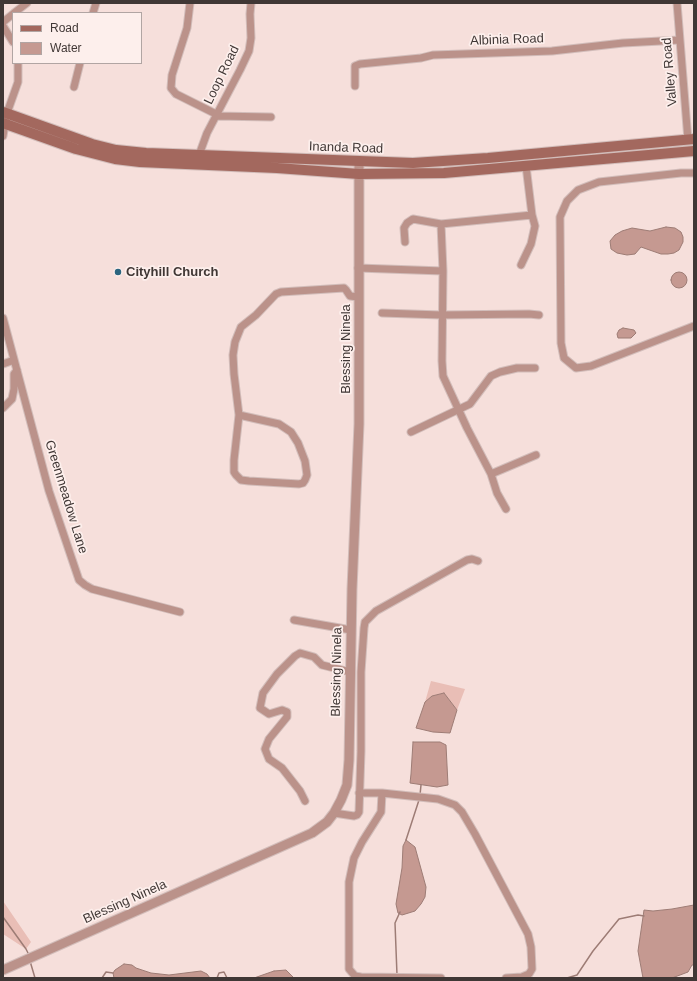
<!DOCTYPE html>
<style>
body{margin:0}
#map{position:relative;width:697px;height:981px;overflow:hidden;background:#f6dfdb;font-family:Arial,sans-serif}
canvas{display:block}
.frame{position:absolute;inset:0;border:4px solid #403735;pointer-events:none}
.legend{position:absolute;left:12px;top:12px;width:130px;height:52px;box-sizing:border-box;background:#fdefec;border:1px solid #b1a5a3;margin:0;padding:5px 7px;list-style:none;font-size:12px;color:#403735}
.legend li{display:flex;align-items:center;gap:8px;height:20px}
.legend b{width:20px;border:1px solid #b1a5a3}
</style>
<div id="map">
<canvas width="697" height="981"></canvas>
<div class="frame"></div>
<ul class="legend">
<li><b style="height:5px;background:#a3685e"></b>Road</li>
<li><b style="height:11px;background:#c59991"></b>Water</li>
</ul>
</div>
<script>
const ctx = document.querySelector('canvas').getContext('2d');
ctx.lineJoin = 'round';
function fill(path, color) { ctx.fillStyle = color; ctx.fill(path, 'evenodd'); }
const shape = rows => new Path2D(rows.map(r => 'M' + r).join(''));
function trace(path, color, width, dash) { ctx.strokeStyle = color; ctx.lineWidth = width; ctx.lineCap = dash ? 'butt' : 'round'; ctx.setLineDash(dash || []); ctx.stroke(path); }
function label(font, color, halo, rows, align = 'center') {
  ctx.font = font + ' Arial,sans-serif'; ctx.lineWidth = 3.5; ctx.setLineDash([]); ctx.textBaseline = 'middle'; ctx.strokeStyle = halo; ctx.fillStyle = color; for (const [text, x, y, turn = 0] of rows) {
    ctx.save(); ctx.translate(x, y); ctx.rotate((+turn || 0) * Math.PI / 180); ctx.textAlign = isNaN(turn) ? turn : align; if (halo) ctx.strokeText(text, 0, 0); ctx.fillText(text, 0, 0); ctx.restore();
  }
}
const green = shape([
 [431,681,465,689,457,710,444,693,432,696,425,702],
 [3,901,31,942,26,949,3,934]
]);
const water = shape([
 [666,227,675,228,681,232,683,237,683,242,679,250,674,253,668,254,661,254,641,247,635,254,627,255,617,253,611,249,610,241,615,235,622,231,632,228,650,231,666,227],
 '671 280a8 8 0 1 1 16 0a8 8 0 1 1-16 0Z',
 [623,328,634,330,636,333,631,338,618,338,617,334,619,330,623,328],
 [444,693,457,710,450,733,433,732,416,728,425,702,432,696,444,693],
 [413,742,440,742,446,745,448,785,437,787,410,783,411,774,413,742],
 [406,840,415,847,426,887,425,897,421,904,415,911,402,915,398,913,396,904,402,868,403,846,406,840],
 [694,905,694,965,692,965,688,972,672,978,643,978,638,951,644,910,653,911,672,909,694,905],
 [124,964,132,965,136,968,151,973,169,975,201,971,207,974,210,978,114,978,113,973,115,970,124,964],
 [274,971,286,970,294,978,254,978,274,971]
]);
const stream = shape([
 [420,795,421,785],
 [406,840,419,800],
 [3,917,26,949,29,955],
 [30,961,35,978],
 [397,975,395,923,400,912],
 [102,978,106,972,113,973],
 [217,978,219,973,224,972,227,978],
 [567,978,577,975,593,951,619,919,638,915,644,916]
]);
const minor = shape([
 [190,3,187,28,172,75,171,88,176,94,216,114],
 [677,3,688,140],
 [14,13,27,3],
 [93,13,96,3],
 [3,22,13,14],
 [3,26,13,42],
 [355,86,355,66,360,64,421,58,433,55,552,51,623,43,680,40],
 [74,87,80,63],
 [216,116,271,117],
 [3,136,7,113,18,82,18,63],
 [199,155,207,133,240,70,249,51,251,38,250,14,251,3],
 [694,173,681,173,599,182,578,190,567,201,560,217,561,343,564,358,576,368,591,366,694,326],
 [441,224,443,271,442,361,443,376,467,428,491,474,497,493,506,509],
 [405,242,404,228,407,223,413,219,441,224,532,215],
 [521,265,531,244,535,226,532,215,526,166],
 [358,268,443,271],
 [382,313,441,315,529,314,539,315],
 [3,318,49,491,79,580,85,585,92,589,180,612],
 [3,364,14,360],
 [3,408,12,399,14,389,14,374,17,370],
 [239,415,279,424,291,432,298,443,305,461,307,475,305,480,303,483,299,484,249,481,241,480,236,475,234,472,234,460,239,415,234,374,233,355,235,342,241,327,256,315,276,294,281,292,344,288,346,290,350,296,358,297],
 [411,432,470,404,491,376,500,372,517,368,535,368],
 [491,474,536,455],
 [294,620,351,630],
 [359,793,382,793],
 [305,801,300,791,282,768,269,759,265,749,269,739,287,717,287,712,282,710,269,714,260,708,263,693,277,674,295,656,300,653,314,657,322,665,350,672],
 [334,813,354,816,357,815,359,812,361,751,361,672,364,628,365,622,376,611,467,560,472,559,478,561],
 [441,978,361,977,355,976,349,969,349,882,354,858,362,842,381,812,382,793,438,799,455,805,462,812,475,834,528,934,531,947,532,969,529,974,522,977,506,978]
]);
const tertiary = shape([
 [3,970,312,833,327,822,334,813,341,800,347,785,349,760,352,589,359,424,359,161]
]);
const secondary = shape([
 [3,112,92,144,116,150,146,153,413,163,488,158,694,139],
 [3,123,76,149,115,159,140,162,277,168,359,174,444,173,694,151]
]);
const markers = [
 [118,272,4,"#2c657f"]
];
const streetNames = [
 ["Albinia Road",507,40,-2],
 ["Valley Road",670,72,-95],
 ["Loop Road",222,75,-64],
 ["Inanda Road",346,148,2],
 ["Blessing Ninela",346,349,-90],
 ["Greenmeadow Lane",66,497,73],
 ["Blessing Ninela",337,672,-89],
 ["Blessing Ninela",125,902,-24]
];
const poiNames = [
 ["Cityhill Church",126,272]
];
fill(green, '#e9beb6');
fill(water, '#c59991');
trace(water, '#9d7c75', 1);
trace(stream, '#9d7c75', 1.5);
trace(minor, '#d2bdba', 9);
trace(tertiary, '#d2bdba', 11);
trace(secondary, '#d2bdba', 12);
trace(minor, '#bb928a', 7);
trace(tertiary, '#bb928a', 9);
trace(secondary, '#a3685e', 10);
for (const [x, y, r, color] of markers) { const dot = new Path2D(); dot.arc(x, y, r, 0, 2 * Math.PI); ctx.fillStyle = color; ctx.fill(dot); trace(dot, '#fdefec', 1.5); }
label('13px', '#403735', '#fdefec', streetNames);
label('bold 13px', '#403735', '#fdefec', poiNames, 'left');
</script>
